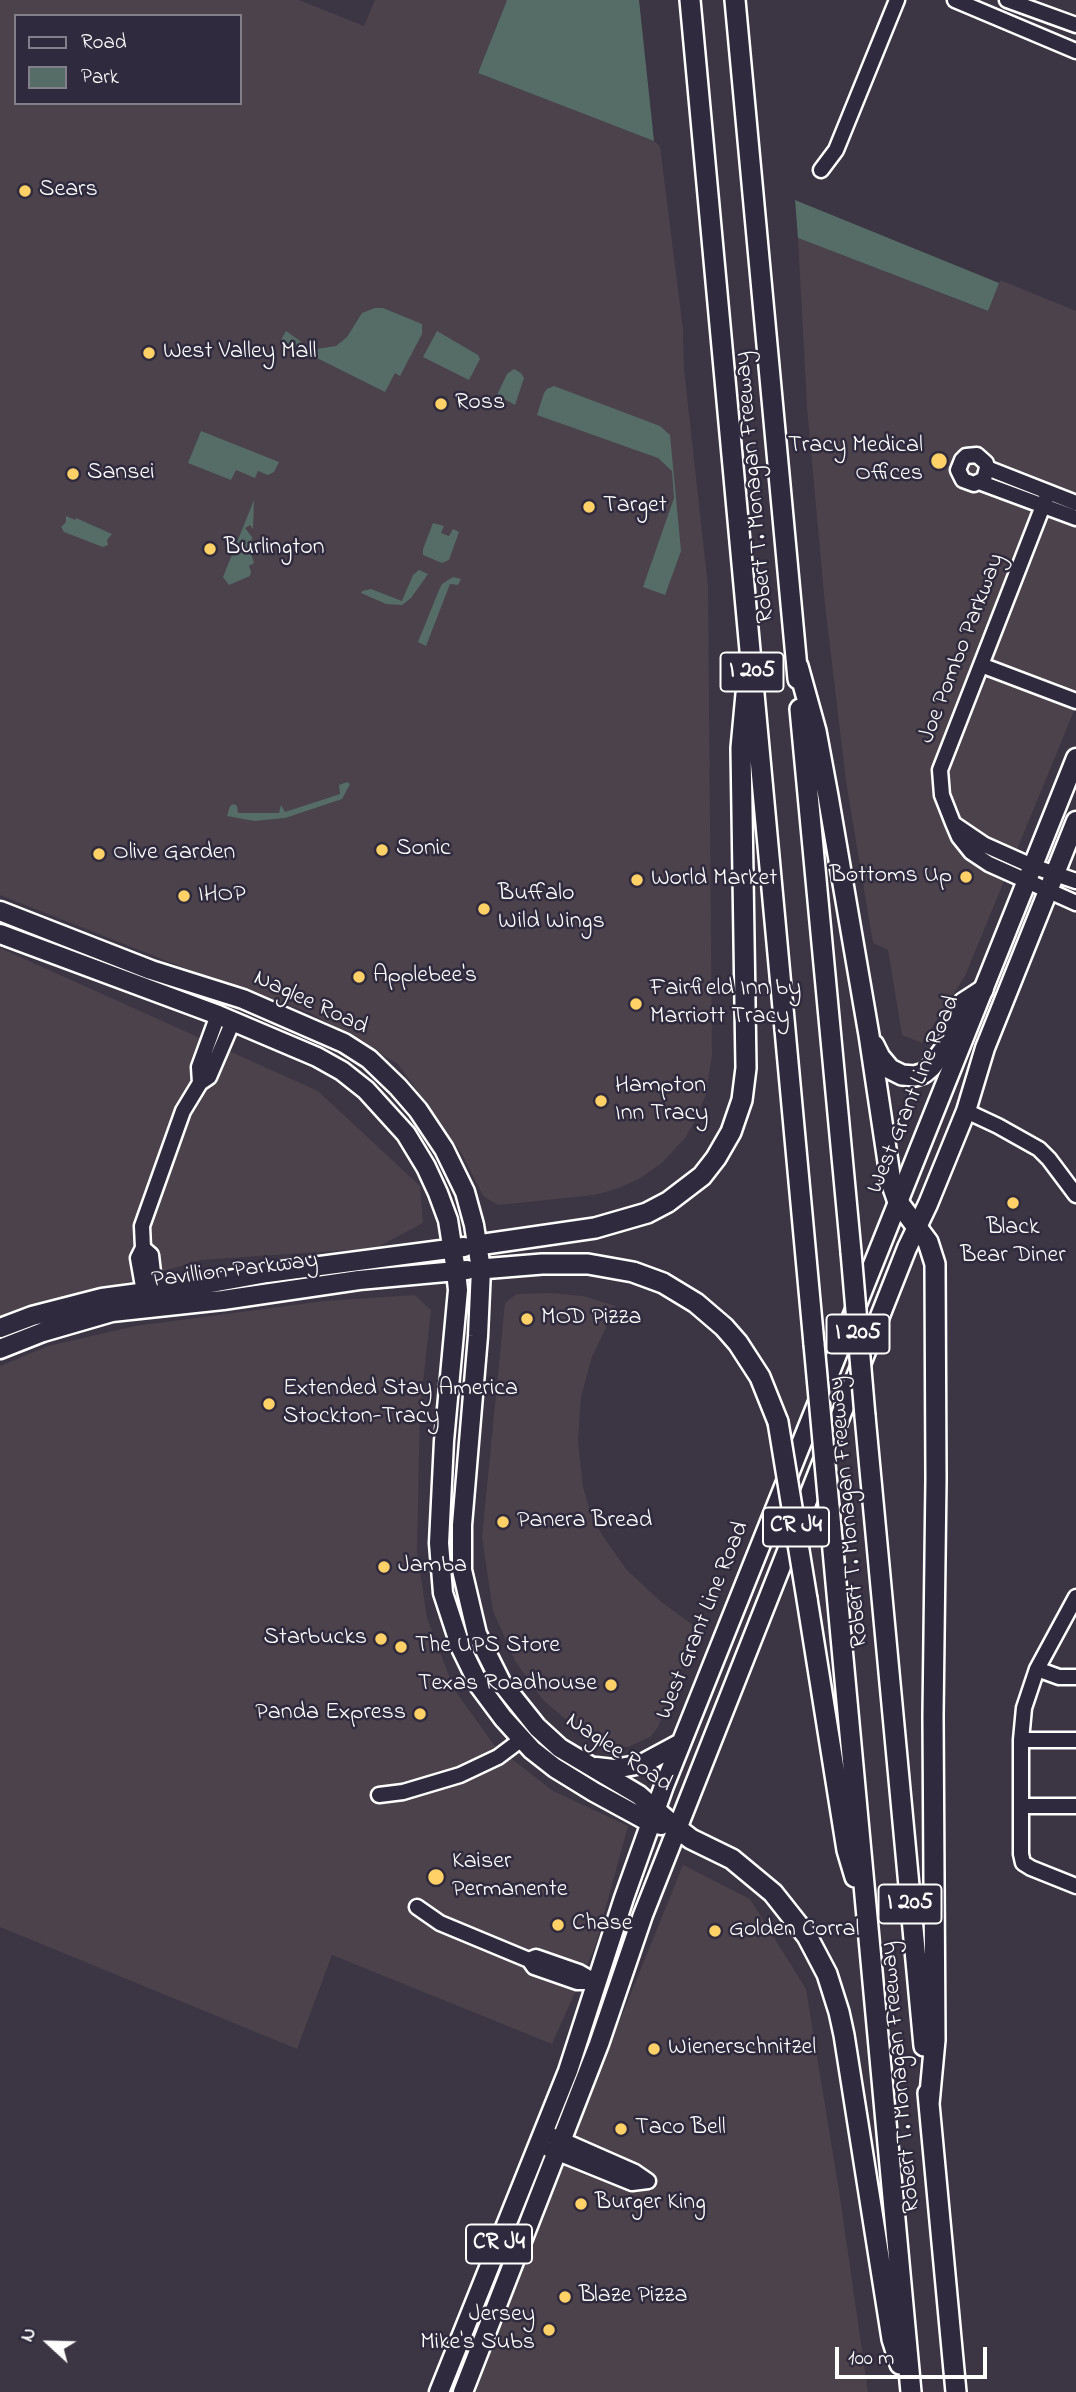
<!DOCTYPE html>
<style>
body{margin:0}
#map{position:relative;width:1076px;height:2392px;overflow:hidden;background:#3c3543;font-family:"Indie Flower",sans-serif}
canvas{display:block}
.legend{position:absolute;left:14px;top:14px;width:228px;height:91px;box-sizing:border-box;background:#2f2a3d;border:2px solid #827f8b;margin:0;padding:9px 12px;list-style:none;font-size:21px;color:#fff}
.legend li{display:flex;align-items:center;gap:14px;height:35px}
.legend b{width:35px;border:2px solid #827f8b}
.north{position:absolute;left:14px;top:2308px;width:70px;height:70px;-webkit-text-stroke:5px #2f2a3d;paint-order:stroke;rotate:292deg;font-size:19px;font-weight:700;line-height:28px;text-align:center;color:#fff}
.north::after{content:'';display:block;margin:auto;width:24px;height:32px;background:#fff;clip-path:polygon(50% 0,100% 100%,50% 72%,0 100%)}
.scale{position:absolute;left:835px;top:2347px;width:152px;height:32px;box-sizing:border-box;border:4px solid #fff;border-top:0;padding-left:9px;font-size:21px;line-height:24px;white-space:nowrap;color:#fff;-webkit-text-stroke:5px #2f2a3d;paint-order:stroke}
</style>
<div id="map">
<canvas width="1076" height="2392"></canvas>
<ul class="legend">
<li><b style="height:9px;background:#2f2a3d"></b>Road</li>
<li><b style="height:19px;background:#566c67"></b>Park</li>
</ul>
<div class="north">N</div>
<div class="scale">100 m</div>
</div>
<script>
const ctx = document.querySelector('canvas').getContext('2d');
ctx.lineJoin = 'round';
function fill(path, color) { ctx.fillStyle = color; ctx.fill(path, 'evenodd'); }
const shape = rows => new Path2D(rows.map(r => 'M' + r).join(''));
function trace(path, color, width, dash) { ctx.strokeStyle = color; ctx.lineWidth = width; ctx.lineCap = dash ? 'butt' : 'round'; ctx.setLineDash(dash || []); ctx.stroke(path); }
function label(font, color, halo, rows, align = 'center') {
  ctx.font = font + ' "Indie Flower",sans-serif'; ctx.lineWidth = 5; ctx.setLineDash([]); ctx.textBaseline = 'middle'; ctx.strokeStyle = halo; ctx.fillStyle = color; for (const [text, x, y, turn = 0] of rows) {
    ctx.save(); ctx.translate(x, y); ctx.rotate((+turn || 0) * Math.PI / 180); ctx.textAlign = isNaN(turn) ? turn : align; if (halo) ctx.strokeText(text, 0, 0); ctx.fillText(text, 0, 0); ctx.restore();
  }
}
const built = shape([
 [0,0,299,0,364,26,375,0,507,0,478,73,654,141,660,146,683,329,684,369,708,586,712,1055,706,1094,694,1123,685,1138,662,1163,639,1179,619,1188,595,1195,498,1205,483,1196,462,1154,398,1064,309,1012,205,976,0,895],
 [16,16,240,16,240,103,16,103],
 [798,238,987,311,1000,280,1076,311,1076,706,965,976,922,1043,902,1035,888,950,873,943,846,781,825,605,807,407],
 [0,948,318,1091,420,1186,423,1223,376,1248,201,1260,0,1321],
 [551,1293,583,1296,616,1306,592,1357,581,1397,578,1441,583,1487,590,1511,601,1533,626,1569,660,1601,697,1628,658,1727,650,1737,628,1747,607,1746,590,1740,543,1700,515,1661,493,1611,482,1537,505,1303,517,1294],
 [415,1295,431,1310,420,1410,417,1551,427,1618,454,1689,494,1745,553,1791,628,1826,595,1947,552,2044,332,1955,297,2049,0,1927,0,1366,48,1346,135,1326,324,1301],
 [683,1865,750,1899,806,1989,840,2197,868,2392,469,2392]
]);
const green = shape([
 [507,0,639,0,654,141,478,73],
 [795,200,999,283,988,311,798,238],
 [375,308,383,308,422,324,422,334,400,376,395,373,385,392,281,340,286,331,307,346,316,349,336,346,347,337,362,313],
 [437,331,478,355,480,359,469,380,423,357],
 [514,369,521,373,524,378,515,405,497,395,507,374],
 [554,386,660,426,670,435,681,551,665,595,643,587,674,498,672,471,658,458,537,415,544,393,547,389],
 [201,431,279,462,274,472,268,475,258,471,255,478,236,470,231,480,188,463],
 [254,500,253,529,250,525,245,528,252,537,251,553,254,563,249,566,251,572,250,576,229,585,223,577],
 [66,516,75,520,76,518,112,534,107,540,108,545,103,547,64,532,61,527,66,522],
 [433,523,444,526,441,533,449,536,453,529,459,532,449,560,442,563,423,555,423,549],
 [419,570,428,574,411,598,402,605,386,604,361,593,362,591,371,589,402,601,413,575],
 [453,577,461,579,458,585,450,584,426,646,418,642,439,590,442,584],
 [347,782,350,784,342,799,285,818,254,821,227,816,230,806,234,804,237,806,238,813,279,813,281,805,285,812,340,794,339,785]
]);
const minor = shape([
 [955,0,1076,51],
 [1007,0,1076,25],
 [821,170,836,150,897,0],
 [987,468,984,479,974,484,963,480,958,470,962,460,966,456,977,455,986,463,987,468,1076,503],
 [979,482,1076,518],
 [1048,493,940,770,942,795,953,823,959,837,971,852,989,864,1076,903],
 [981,665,1076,701],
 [954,824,985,845,1032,866,1076,881],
 [200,1083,199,1067,218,1015],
 [966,1111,998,1126,1039,1149,1049,1159,1076,1195],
 [143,1248,151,1255,155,1290],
 [144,1292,138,1258,143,1248,142,1226,183,1111,200,1083,209,1077,233,1021],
 [1076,1597,1037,1669,1024,1708,1021,1740,1021,1854,1023,1863,1031,1868,1076,1886],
 [1037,1669,1059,1677,1076,1677],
 [1021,1740,1076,1740],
 [379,1795,403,1792,460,1775,498,1757,522,1739],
 [1021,1806,1076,1806],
 [417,1907,440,1923,529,1960,534,1967,577,1982,597,1982],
 [529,1960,536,1957,579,1972,593,1980],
 [544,2132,635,2172,648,2181],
 [548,2149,632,2183,648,2181]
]);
const major = shape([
 [0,911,151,970,243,999,344,1043,369,1059,398,1087,418,1110,444,1149,465,1192,474,1225,481,1269,478,1336,462,1525,462,1570,477,1634,501,1682,537,1727,560,1748,639,1795,678,1829],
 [0,934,218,1015,317,1057,342,1071,366,1090,406,1134,426,1167,438,1193,448,1220,456,1271,458,1290,444,1441,439,1543,443,1593,461,1648,480,1687,503,1718,532,1750,555,1768,594,1792,651,1823,661,1825],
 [0,1328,32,1316,102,1298,206,1284,267,1273,464,1247],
 [0,1349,43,1332,112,1312,223,1300,359,1280,467,1270],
 [596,1767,614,1769,642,1764,681,1743],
 [439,2392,568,2071,624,1898,664,1786,1076,758],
 [463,2392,599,2044,643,1915,907,1248,928,1204,966,1111,985,1048,1076,821]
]);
const highway = shape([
 [690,0,814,1344],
 [735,0,798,679],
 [798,666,816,731,828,796,869,1035,891,1182,898,1202,928,1242,935,1264,936,1479,933,1716,935,2040,929,2104],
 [800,709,851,1252],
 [874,1045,880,1057,890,1069,902,1075,915,1076,924,1073,931,1067,946,1047,963,1003,983,990],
 [478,1245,595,1228,647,1213,668,1202,702,1176,716,1158,731,1132,742,1100,746,1068,741,748,746,694],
 [481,1269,542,1264,588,1264,633,1272,663,1283,696,1303,724,1327,738,1343,760,1377,778,1422],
 [865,1416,924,2046],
 [829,1507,911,2392],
 [807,1599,847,1850,855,1877],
 [678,1829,691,1839,732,1859,773,1893,807,1936,827,1974,839,2012,844,2035,892,2339,900,2364],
 [928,2093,956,2392]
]);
const highwayBridge = shape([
 [851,1252,865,1416],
 [814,1344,829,1507],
 [778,1422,807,1599]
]);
const markers = [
 [25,191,7,"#ffd166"],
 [149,353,7,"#ffd166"],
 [441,404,7,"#ffd166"],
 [939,461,9,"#ffd166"],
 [73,474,7,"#ffd166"],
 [589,507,7,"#ffd166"],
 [210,549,7,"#ffd166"],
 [382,850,7,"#ffd166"],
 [99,854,7,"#ffd166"],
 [966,877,7,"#ffd166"],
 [637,880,7,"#ffd166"],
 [184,896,7,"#ffd166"],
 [484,909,7,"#ffd166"],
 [359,977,7,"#ffd166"],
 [636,1004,7,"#ffd166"],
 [601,1101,7,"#ffd166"],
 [1013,1203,7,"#ffd166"],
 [527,1319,7,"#ffd166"],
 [269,1404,7,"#ffd166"],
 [503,1522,7,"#ffd166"],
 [384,1567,7,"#ffd166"],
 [381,1639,7,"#ffd166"],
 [401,1647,7,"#ffd166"],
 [611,1685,7,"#ffd166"],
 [420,1714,7,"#ffd166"],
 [436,1877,9,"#ffd166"],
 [558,1925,7,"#ffd166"],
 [715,1931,7,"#ffd166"],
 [654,2049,7,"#ffd166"],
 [621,2129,7,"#ffd166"],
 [581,2204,7,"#ffd166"],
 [565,2297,7,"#ffd166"],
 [549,2330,7,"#ffd166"]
];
const shields = [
 [752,672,63],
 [858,1334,63],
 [796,1527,66],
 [910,1904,63],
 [499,2244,66]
];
const shieldNames = [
 ["I 205",752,672],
 ["I 205",858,1334],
 ["CR J4",796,1527],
 ["I 205",910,1904],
 ["CR J4",499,2244]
];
const poiNames = [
 ["Sears",39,191],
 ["West Valley Mall",163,353],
 ["Ross",455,404],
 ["Tracy Medical",923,447,"right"],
 ["Offices",923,475,"right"],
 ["Sansei",87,474],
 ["Target",603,507],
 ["Burlington",224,549],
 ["Sonic",396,850],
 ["Olive Garden",113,854],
 ["Bottoms Up",952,877,"right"],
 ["World Market",651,880],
 ["Buffalo",498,895],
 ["Wild Wings",498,923],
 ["IHOP",198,896],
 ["Applebee's",373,977],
 ["Fairfield Inn by",650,990],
 ["Marriott Tracy",650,1018],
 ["Hampton",615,1087],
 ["Inn Tracy",615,1115],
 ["Black",1013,1229,"center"],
 ["Bear Diner",1013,1257,"center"],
 ["MOD Pizza",541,1319],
 ["Extended Stay America",283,1390],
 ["Stockton-Tracy",283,1418],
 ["Panera Bread",517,1522],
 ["Jamba",398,1567],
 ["Starbucks",367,1639,"right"],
 ["The UPS Store",415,1647],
 ["Texas Roadhouse",597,1685,"right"],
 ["Panda Express",406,1714,"right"],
 ["Kaiser",452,1863],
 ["Permanente",452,1891],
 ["Chase",572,1925],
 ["Golden Corral",729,1931],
 ["Wienerschnitzel",668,2049],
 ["Taco Bell",635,2129],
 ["Burger King",595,2204],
 ["Blaze Pizza",579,2297],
 ["Jersey",535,2316,"right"],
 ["Mike's Subs",535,2344,"right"]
];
const streetNames = [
 ["Robert T. Monagan Freeway",756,487,-95],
 ["Joe Pombo Parkway",963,649,-69],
 ["Naglee Road",310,1004,25],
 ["West Grant Line Road",915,1095,-68],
 ["Pavillion Parkway",235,1272,-7],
 ["Robert T. Monagan Freeway",850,1512,-95],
 ["West Grant Line Road",704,1621,-68],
 ["Naglee Road",618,1754,34],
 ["Robert T. Monagan Freeway",902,2077,-95]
];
fill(built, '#4b424b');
fill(green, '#566c67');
trace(minor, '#fff', 19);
trace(major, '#fff', 23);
trace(highway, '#fff', 24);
trace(minor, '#2f2a3d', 14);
trace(major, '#2f2a3d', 18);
trace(highway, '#2f2a3d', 19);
trace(highwayBridge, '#fff', 24, []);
trace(highwayBridge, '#2f2a3d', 19);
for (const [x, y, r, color] of markers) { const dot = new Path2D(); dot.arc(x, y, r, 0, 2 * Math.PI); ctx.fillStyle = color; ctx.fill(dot); trace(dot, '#2f2a3d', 2.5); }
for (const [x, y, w] of shields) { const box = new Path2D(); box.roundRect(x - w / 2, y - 19.5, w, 39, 5); ctx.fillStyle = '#2f2a3d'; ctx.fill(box); trace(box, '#fff', 2); }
label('bold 23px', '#fff', null, shieldNames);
label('24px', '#fff', '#2f2a3d', poiNames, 'left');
label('24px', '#fff', '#2f2a3d', streetNames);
</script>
